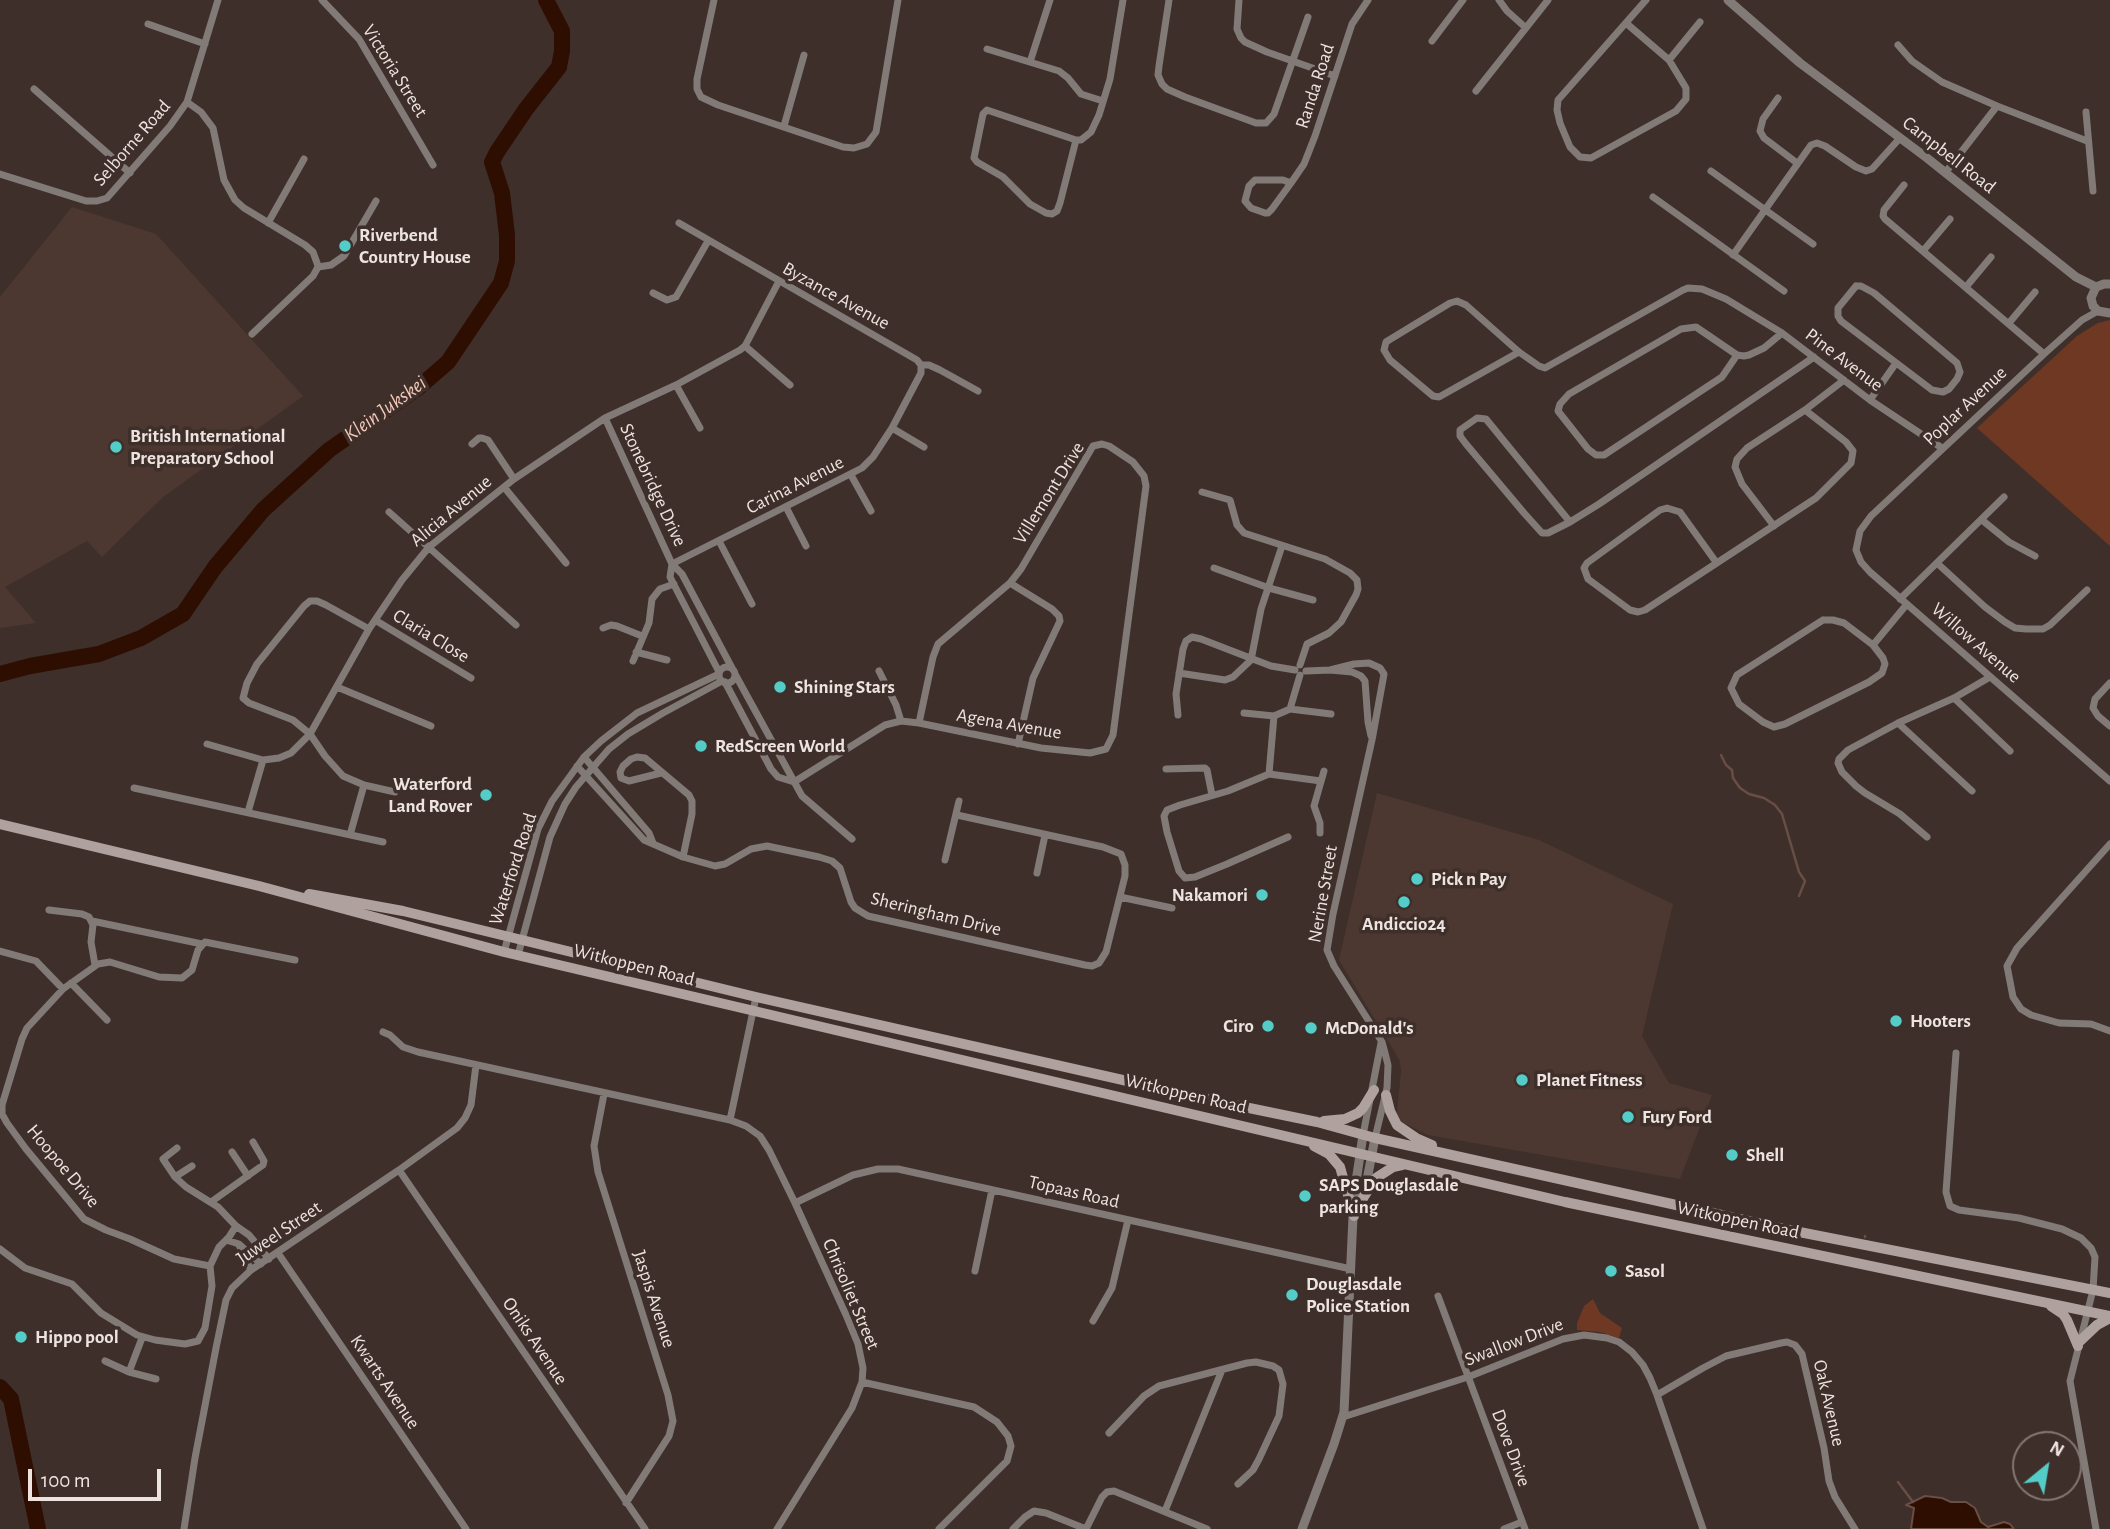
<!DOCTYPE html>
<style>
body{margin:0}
#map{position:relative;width:2110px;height:1529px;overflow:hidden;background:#3e2f2a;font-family:"Alegreya Sans",sans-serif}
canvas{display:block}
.north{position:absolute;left:2012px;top:1431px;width:70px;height:70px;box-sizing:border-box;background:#3e2f2a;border:2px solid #847772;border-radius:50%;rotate:30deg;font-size:19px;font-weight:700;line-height:28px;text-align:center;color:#ede3df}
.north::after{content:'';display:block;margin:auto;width:24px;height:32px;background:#54cdc8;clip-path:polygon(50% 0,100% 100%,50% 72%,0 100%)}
.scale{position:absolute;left:28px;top:1469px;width:133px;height:32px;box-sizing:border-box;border:4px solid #ede3df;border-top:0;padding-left:9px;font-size:21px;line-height:24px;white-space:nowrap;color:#ede3df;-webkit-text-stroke:5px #3e2f2a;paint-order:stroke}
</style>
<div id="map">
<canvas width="2110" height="1529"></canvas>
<div class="north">N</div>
<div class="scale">100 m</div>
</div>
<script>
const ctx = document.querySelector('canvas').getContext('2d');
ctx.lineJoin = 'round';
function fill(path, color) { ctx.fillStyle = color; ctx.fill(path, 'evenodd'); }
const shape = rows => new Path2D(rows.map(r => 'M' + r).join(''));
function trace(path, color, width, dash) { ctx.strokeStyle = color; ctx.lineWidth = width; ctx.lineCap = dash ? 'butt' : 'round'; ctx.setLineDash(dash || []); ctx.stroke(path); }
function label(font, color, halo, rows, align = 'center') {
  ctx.font = font + ' "Alegreya Sans",sans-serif'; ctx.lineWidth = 7; ctx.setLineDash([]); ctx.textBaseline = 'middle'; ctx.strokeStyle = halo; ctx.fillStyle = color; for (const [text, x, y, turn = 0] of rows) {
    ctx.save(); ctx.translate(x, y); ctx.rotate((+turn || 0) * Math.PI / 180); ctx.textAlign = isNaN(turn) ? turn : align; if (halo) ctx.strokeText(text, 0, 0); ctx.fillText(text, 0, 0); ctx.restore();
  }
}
const built = shape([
 [72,207,156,234,303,396,162,498,102,557,87,541,5,587,36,623,0,628,0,297],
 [1377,793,1539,840,1673,904,1642,1036,1669,1083,1712,1095,1680,1179,1428,1135,1400,1121,1397,1113,1401,1072,1400,1061,1339,960]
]);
const green = shape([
 [2110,320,2110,546,1977,428,2077,336,2098,323],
 [1593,1299,1600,1313,1622,1328,1619,1338,1600,1332,1577,1330,1577,1323,1584,1306]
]);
const water = shape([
 [1925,1496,1942,1498,1951,1502,1966,1502,1975,1508,1981,1522,1988,1527,2004,1522,2010,1524,2014,1529,1911,1529,1914,1508,1906,1505,1925,1496]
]);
const stream = shape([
 [1721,755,1726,765,1732,770,1733,778,1740,788,1749,794,1764,798,1775,805,1782,814,1799,872,1805,881,1799,896],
 [1865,1237,1865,1236],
 [1898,1482,1913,1502]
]);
const river = shape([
 [0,674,30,666,99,654,141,638,183,614,215,567,263,510,329,450,418,388,448,362,501,283,507,261,507,235,502,193,492,162,497,152,526,109,559,67,562,51,562,31,546,0],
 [0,1387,11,1399,38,1529]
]);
const minor = shape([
 [322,0,359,39,433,165],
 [714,0,697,79,697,89,701,97,718,105,843,147,854,148,867,144,876,132,898,0],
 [1169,0,1159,66,1158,75,1162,84,1167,89,1185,97,1256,123,1266,123,1274,114,1308,17],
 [1239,0,1237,29,1241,38,1245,42,1267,52,1335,76],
 [1499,0,1507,11,1526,28],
 [1626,23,1669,60,1686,88,1686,99,1676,111,1591,158,1580,157,1570,147,1560,123,1557,110,1558,100,1646,0],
 [148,24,205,44],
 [1432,41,1463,0],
 [1898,45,1912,61,1942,82,1997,106,2087,141],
 [987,49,1059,71,1068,78,1081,94,1103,101],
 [1669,60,1700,22],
 [1030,62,1050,0],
 [34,89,130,173],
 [1476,91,1548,0],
 [1778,98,1763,119,1760,131,1764,138,1797,163],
 [187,102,201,112,213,128,224,180,235,200,244,208,305,245,313,252,317,263,318,267,313,276,252,334],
 [2086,112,2093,191],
 [784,126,804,55],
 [1076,140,1060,203,1057,211,1052,214,1046,213,1030,204,1003,177,977,162,974,158,983,114,987,110,1076,140,1081,140,1091,132,1099,115,1110,79,1123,0],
 [1711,171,1813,244],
 [1945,173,1997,106],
 [0,174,86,201,97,201,107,198,170,126,187,102,218,0],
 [1291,183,1283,180,1255,180,1249,186,1245,201,1251,208,1265,213,1268,213,1272,209,1291,183,1304,164,1315,136,1352,24,1368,0],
 [1904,185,1884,210,1883,216,1885,219,2044,354],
 [1653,197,1784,291],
 [268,223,304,159],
 [679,223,917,360,921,365,929,365,940,370,978,391],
 [1923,251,1950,219],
 [1733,255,1811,145,1817,143,1825,146,1856,167,1866,171,1872,169,1900,138],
 [318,267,331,265,344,256,376,201],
 [1856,286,1861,286,1874,293,1957,363,1960,372,1957,379,1949,389,1943,392,1932,390,1841,321,1838,316,1838,308,1856,286],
 [1966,287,1991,257],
 [653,293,667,300,676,297,708,241],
 [2098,311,2082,320,2044,354,1871,516,1860,531,1856,550,1861,562,1870,572,2110,781],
 [2009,323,2035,292],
 [745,346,790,385],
 [1519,352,1439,397,1433,396,1390,360,1384,350,1386,342,1389,340,1450,303,1457,301,1466,305,1519,352,1539,366,1545,368,1683,290,1688,288,1702,289,1726,299,1782,333,1870,400,1942,448],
 [1737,355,1722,377,1604,455,1596,455,1588,449,1558,411,1560,404,1569,394,1681,329,1696,327,1737,355,1744,356,1749,355,1764,348,1782,333],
 [676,385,700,428],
 [1870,400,1896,363],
 [605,418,672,564,682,574,732,668],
 [892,428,924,447],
 [472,444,479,438,482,438,488,440,514,479],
 [851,475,871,511],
 [504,487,566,563],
 [1202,492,1230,500,1237,525,1244,533,1325,559,1350,573,1357,580,1358,589,1356,595,1341,622,1329,633,1307,644,1300,665],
 [786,507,806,546],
 [389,512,516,625],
 [1982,520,2009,542,2035,556],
 [1570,522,1486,419,1477,418,1460,430,1460,436,1466,444,1524,513,1542,533,1548,533,1570,522,1599,504,1814,357],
 [1774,526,1742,484,1735,467,1737,459,1747,448,1805,410,1844,380],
 [719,541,752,604],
 [1716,562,1680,512,1667,508,1660,510,1587,563,1584,568,1588,579,1630,610,1638,612,1645,610,1816,498,1851,463,1853,451,1846,442,1805,410],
 [1937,563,1985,607,2005,622,2015,628,2026,629,2043,629,2050,625,2087,590],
 [672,564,862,468,873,457,892,428,921,373,921,365],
 [672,564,670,577,719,672],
 [1214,568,1269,588,1313,600],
 [1010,583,1052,609,1059,616,1060,621,1033,678,1018,744],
 [1900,599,2004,497],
 [375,620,471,678],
 [1823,620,1833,620,1844,623,1873,645,1883,658,1885,664,1882,673,1869,682,1785,724,1774,727,1763,722,1739,704,1731,688,1737,675,1823,620],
 [603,628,611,625,617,626,642,636],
 [369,629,326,605,317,601,310,601,304,606,257,664,247,683,243,698,249,703,293,720,310,734,325,756,343,776,364,785,395,792],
 [1873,645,1907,604],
 [636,652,667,660],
 [633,661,649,623,652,599,660,589,674,584],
 '719 675a8 8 0 1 1 16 0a8 8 0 1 1-16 0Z',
 [1330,670,1354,664,1369,663,1380,668,1384,674,1372,740,1333,914,1327,950,1334,966,1382,1042,1385,1053,1388,1065,1387,1088,1375,1138],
 [879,671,896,705,901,721],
 [1306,671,1330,670,1352,672,1361,676,1365,681,1368,722,1371,736],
 [1179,673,1225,680,1233,677,1251,660,1261,609,1282,546],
 [735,674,802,796,852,839],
 [725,682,771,769,778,777,794,782],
 [2110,683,2095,699,2093,708,2098,716,2110,726],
 [337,687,431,726],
 [1954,698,2010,751],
 [1290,709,1300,675],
 [1244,713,1274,716,1290,709,1331,714],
 [1178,715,1176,694,1183,649,1186,641,1192,637,1201,639,1271,666,1295,670],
 [1898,723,1972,791],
 [207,744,263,760,279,758,291,753,310,734,369,629,402,580,429,547,514,479,605,418,676,385,740,350,745,346,779,281],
 [584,757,649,833,653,843],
 [577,766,644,840,683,857,715,866,725,864,751,849,767,846,819,857,832,861,840,868,851,902,855,908,868,916,1085,965,1092,966,1099,963,1106,952,1125,876,1125,865,1121,854,1103,847,957,815],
 [1166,769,1205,768,1207,770,1212,795],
 [661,773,629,781,621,778,620,772,623,766,631,759,637,757,645,758,689,795,692,801,692,814,683,857],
 [1269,774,1274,716],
 [794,782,885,725,901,721,919,723,1041,748,1090,753,1106,749,1113,735,1146,486,1144,476,1133,462,1109,446,1102,444,1093,446,1021,569,1010,583,938,644,933,657,919,723],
 [134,788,383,842],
 [248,812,263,760],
 [1320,833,1320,823,1314,806,1324,771],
 [350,835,364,785],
 [1288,837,1227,864,1195,877,1185,878,1179,871,1167,832,1164,816,1167,810,1180,805,1228,791,1269,774,1321,781],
 [1927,837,1900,814,1865,793,1856,786,1842,772,1838,763,1839,759,1848,750,1898,723,1954,698,1990,677],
 [2110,844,2017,948,2007,966,2013,997,2021,1009,2031,1015,2059,1023,2091,1024,2110,1031],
 [945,860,959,801],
 [1037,873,1045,835],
 [1120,897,1172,908],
 [49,910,82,914,89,917,93,925,91,942,95,965],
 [92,921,202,944],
 [0,951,36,961,63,989],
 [504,952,538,829,552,801,584,757,601,741,637,713,719,674],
 [518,955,550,837,565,804,576,787,609,749,628,734,663,713,722,681],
 [71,983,107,1020],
 [383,1032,390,1035,403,1047,418,1052,730,1120,746,1126,760,1136,769,1150,795,1203,846,1315,858,1344,863,1368,862,1382,852,1408,777,1529],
 [1956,1053,1946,1192,1950,1206,1959,1210,2019,1218,2062,1229,2081,1238,2091,1248,2095,1257,2093,1290,2070,1381,2096,1529],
 [604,1094,594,1146,598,1172,668,1395,673,1421,669,1436,626,1503],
 [730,1120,756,997],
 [1363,1135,1381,1043],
 [177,1148,163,1159,175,1177,186,1187,218,1207,236,1226,249,1235,269,1259],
 [232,1152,248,1176],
 [399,1170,645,1529],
 [175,1177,192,1166],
 [211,1202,263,1165,264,1161,253,1142],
 [795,1203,853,1175,878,1169,898,1169,1351,1269],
 [226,1240,239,1244,261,1264],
 [239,1245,251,1270],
 [0,1249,25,1268,72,1284,101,1313,137,1335,155,1340,185,1344,198,1341,205,1328,212,1286,210,1266],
 [278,1253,466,1529],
 [210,1266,174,1259,130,1239,106,1230,84,1219,26,1149,7,1123,2,1114,2,1105,22,1039,27,1028,63,989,98,964,110,962,159,977,182,978,192,970,198,950,205,942,295,960],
 [210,1266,219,1247,229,1237,236,1226],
 [975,1271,992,1190],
 [1438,1296,1525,1529],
 [1093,1321,1112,1288,1128,1220],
 [105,1361,129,1372,156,1379],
 [129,1372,142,1338],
 [862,1382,974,1407,997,1422,1008,1436,1011,1446,1007,1461,939,1529],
 [1657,1395,1703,1368,1726,1356,1781,1343,1787,1342,1795,1345,1802,1354,1824,1448,1829,1481,1835,1497,1855,1529],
 [1343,1417,1468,1377,1563,1339,1584,1335,1607,1338,1619,1342,1632,1352,1643,1365,1650,1378,1657,1395,1703,1529],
 [1109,1433,1144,1396,1159,1386,1247,1363,1256,1362,1273,1366,1279,1370,1283,1384,1279,1416,1259,1459,1253,1470,1238,1484],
 [1165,1511,1222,1370],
 [184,1529,195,1458,216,1348,226,1300,232,1288,251,1270,399,1170,457,1128,465,1118,471,1105,476,1065],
 [1013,1529,1025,1517,1034,1511,1046,1513,1086,1529],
 [1086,1529,1102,1497,1107,1492,1114,1491,1207,1529],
 [1504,1529,1522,1522]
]);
const tertiary = shape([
 [1728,0,1800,63,1927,158,2076,277,2096,287],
 [2110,284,2104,284,2096,287,2091,298,2093,306,2098,311,2110,313],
 [1360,1197,1367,1180,1375,1138],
 [1302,1529,1334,1444,1344,1412,1354,1195,1363,1135]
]);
const secondary = shape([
 [0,824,259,886,504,952,1565,1202,2110,1316],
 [309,894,403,911,756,997,1220,1102,1317,1122,1375,1138,1784,1229,2110,1293],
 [1386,1095,1390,1111,1397,1125,1416,1138,1432,1145],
 [1324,1121,1345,1119,1358,1113,1363,1108,1374,1090],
 [1314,1146,1329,1154,1340,1167,1354,1216],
 [1354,1212,1376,1178,1393,1167,1402,1165],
 [2051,1306,2063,1314,2067,1320,2078,1346],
 [2079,1342,2097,1325,2110,1318]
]);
const markers = [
 [345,246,7,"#54cdc8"],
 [116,447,7,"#54cdc8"],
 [780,687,7,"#54cdc8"],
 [701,746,7,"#54cdc8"],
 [486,795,7,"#54cdc8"],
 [1417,879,7,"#54cdc8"],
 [1262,895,7,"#54cdc8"],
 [1404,902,7,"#54cdc8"],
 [1896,1021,7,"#54cdc8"],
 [1268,1026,7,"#54cdc8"],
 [1311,1028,7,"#54cdc8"],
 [1522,1080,7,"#54cdc8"],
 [1628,1117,7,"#54cdc8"],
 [1732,1155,7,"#54cdc8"],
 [1305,1196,7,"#54cdc8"],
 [1611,1271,7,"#54cdc8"],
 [1292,1295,7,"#54cdc8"],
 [21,1337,7,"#54cdc8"]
];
const streetNames = [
 ["Victoria Street",395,71,58],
 ["Randa Road",1315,86,-72],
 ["Selborne Road",132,143,-49],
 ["Campbell Road",1949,155,38],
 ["Byzance Avenue",836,296,29],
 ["Pine Avenue",1844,360,37],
 ["Poplar Avenue",1965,406,-43],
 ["Stonebridge Drive",653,485,65],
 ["Carina Avenue",795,485,-27],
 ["Villemont Drive",1049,493,-58],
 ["Alicia Avenue",451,511,-40],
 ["Claria Close",431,636,31],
 ["Willow Avenue",1976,643,41],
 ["Agena Avenue",1009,724,10],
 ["Waterford Road",513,869,-72],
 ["Nerine Street",1323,894,-80],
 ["Sheringham Drive",936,914,14],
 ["Witkoppen Road",634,965,14],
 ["Witkoppen Road",1186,1094,13],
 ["Hoopoe Drive",63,1166,50],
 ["Topaas Road",1074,1192,13],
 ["Witkoppen Road",1738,1220,12],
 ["Juweel Street",279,1233,-34],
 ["Chrisoliet Street",851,1294,67],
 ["Jaspis Avenue",654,1299,72],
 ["Oniks Avenue",535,1341,56],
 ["Swallow Drive",1514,1342,-21],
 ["Kwarts Avenue",385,1382,56],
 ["Oak Avenue",1829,1403,77],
 ["Dove Drive",1511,1448,70]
];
const poiNames = [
 ["Riverbend",359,235],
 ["Country House",359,257],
 ["British International",130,436],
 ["Preparatory School",130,458],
 ["Shining Stars",794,687],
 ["RedScreen World",715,746],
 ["Waterford",472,784,"right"],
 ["Land Rover",472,806,"right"],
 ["Pick n Pay",1431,879],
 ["Nakamori",1248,895,"right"],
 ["Andiccio24",1404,924,"center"],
 ["Hooters",1910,1021],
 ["Ciro",1254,1026,"right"],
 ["McDonald's",1325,1028],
 ["Planet Fitness",1536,1080],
 ["Fury Ford",1642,1117],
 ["Shell",1746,1155],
 ["SAPS Douglasdale",1319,1185],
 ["parking",1319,1207],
 ["Sasol",1625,1271],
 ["Douglasdale",1306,1284],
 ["Police Station",1306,1306],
 ["Hippo pool",35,1337]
];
const waterNames = [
 ["Klein Jukskei",385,409,-36]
];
fill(built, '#4c3830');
fill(green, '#6f3823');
fill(water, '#2f0e02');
trace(water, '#684e44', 2);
trace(stream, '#684e44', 2.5);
trace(river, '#2f0e02', 16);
trace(minor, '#827a77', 7);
trace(tertiary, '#827a77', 9);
trace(secondary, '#afa29e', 10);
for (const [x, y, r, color] of markers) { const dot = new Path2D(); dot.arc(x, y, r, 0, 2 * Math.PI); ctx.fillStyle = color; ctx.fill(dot); trace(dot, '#3e2f2a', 2.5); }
label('19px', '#ede3df', '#3e2f2a', streetNames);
label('bold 19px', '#ede3df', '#3e2f2a', poiNames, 'left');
label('italic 21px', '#f1c8b9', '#3e2f2a', waterNames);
</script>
